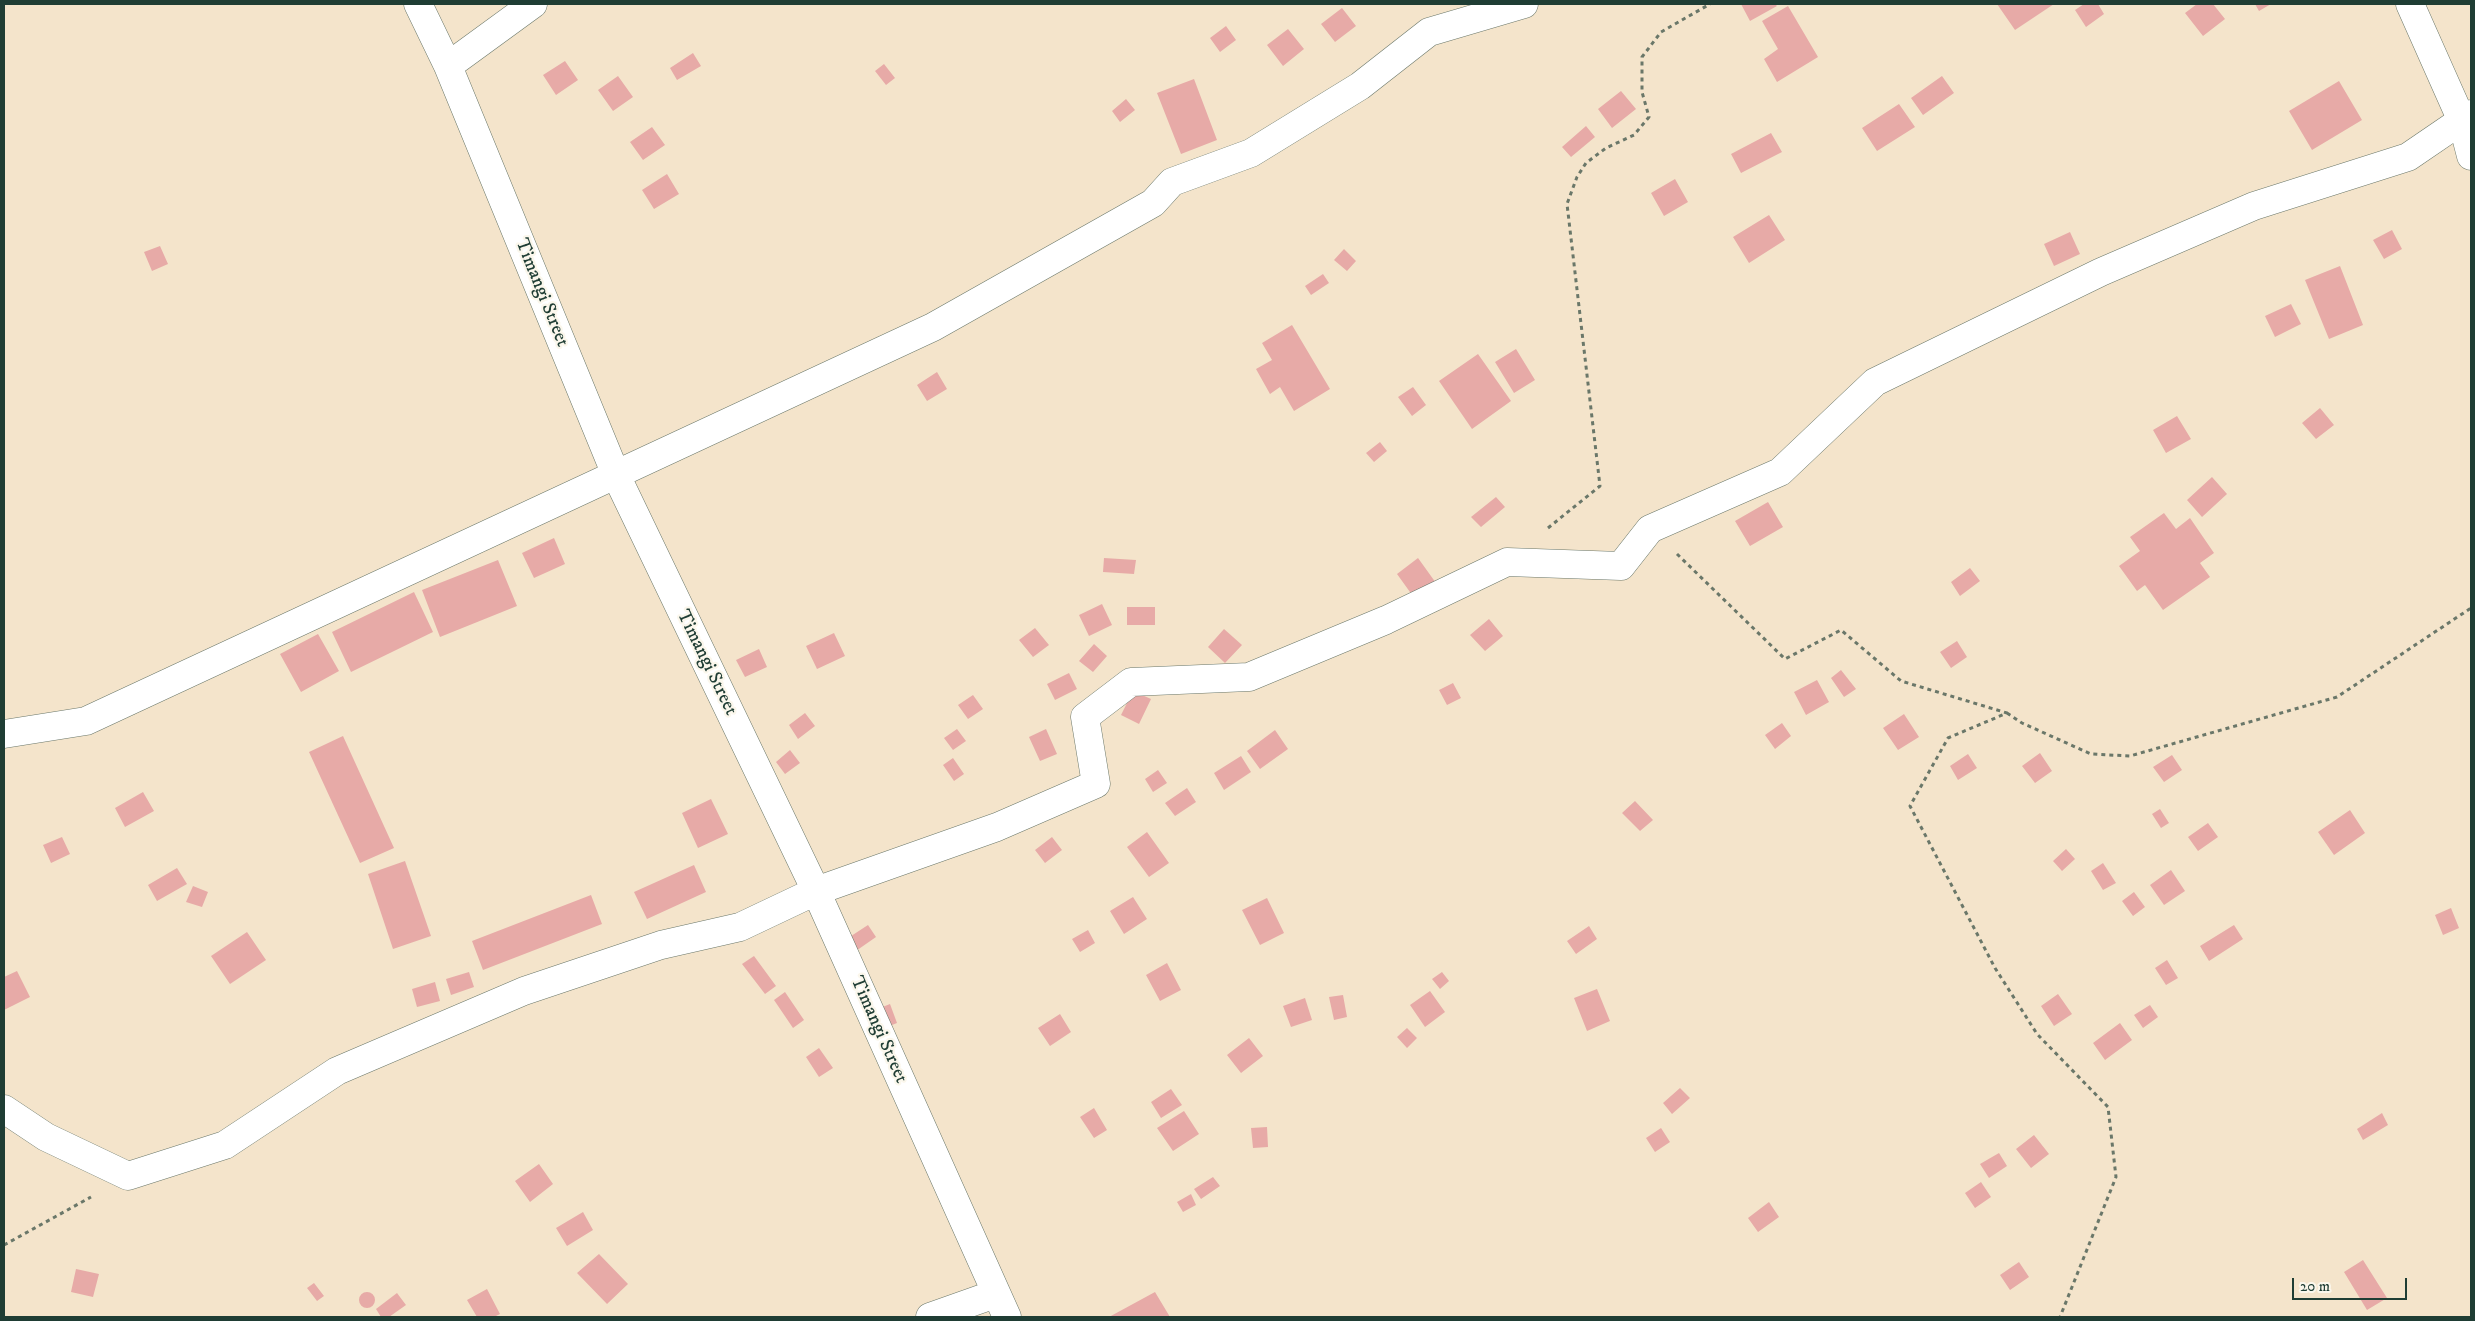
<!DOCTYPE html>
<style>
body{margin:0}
#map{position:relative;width:2475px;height:1321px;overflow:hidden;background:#f4e4cb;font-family:"IM FELL DW Pica",serif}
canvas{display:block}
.frame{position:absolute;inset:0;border:5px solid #1f3d34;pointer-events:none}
.scale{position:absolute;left:2292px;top:1278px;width:115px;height:22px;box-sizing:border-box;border:2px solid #1f3d34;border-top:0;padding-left:6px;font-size:15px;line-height:18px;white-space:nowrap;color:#1f3d34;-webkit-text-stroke:4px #fbf7ec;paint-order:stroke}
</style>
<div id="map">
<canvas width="2475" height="1321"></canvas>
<div class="frame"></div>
<div class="scale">20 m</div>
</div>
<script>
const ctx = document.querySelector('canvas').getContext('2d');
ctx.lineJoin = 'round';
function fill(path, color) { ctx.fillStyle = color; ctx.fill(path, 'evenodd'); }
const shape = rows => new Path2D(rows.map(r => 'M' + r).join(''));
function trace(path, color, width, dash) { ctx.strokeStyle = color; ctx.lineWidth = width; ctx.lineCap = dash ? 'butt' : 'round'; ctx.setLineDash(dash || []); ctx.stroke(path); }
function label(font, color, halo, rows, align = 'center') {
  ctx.font = font + ' "IM FELL DW Pica",serif'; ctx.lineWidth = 4.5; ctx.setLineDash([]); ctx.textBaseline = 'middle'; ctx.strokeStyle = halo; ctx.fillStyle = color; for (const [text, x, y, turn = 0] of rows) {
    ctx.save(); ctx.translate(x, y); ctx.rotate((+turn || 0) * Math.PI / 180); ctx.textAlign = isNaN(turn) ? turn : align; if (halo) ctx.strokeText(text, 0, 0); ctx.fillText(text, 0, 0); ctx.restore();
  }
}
const building = shape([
 [1741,4,1775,4,1777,6,1750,21],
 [1997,4,2054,4,2015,30],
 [2084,4,2098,4,2104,14,2086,27,2075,10],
 [2197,4,2213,4,2225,19,2203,36,2185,13],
 [2255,4,2271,4,2259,11],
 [1788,6,1818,57,1777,82,1764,59,1778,49,1762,21],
 [1342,8,1356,26,1335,42,1321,24],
 [1226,26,1236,40,1220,52,1210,38],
 [1288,29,1304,49,1283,66,1267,45],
 [693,53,701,66,677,80,670,68],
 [565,61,578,80,556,95,543,75],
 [884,64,895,78,886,85,875,71],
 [618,76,633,97,613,111,598,90],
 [1942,76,1954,93,1923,115,1911,98],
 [1194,79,1217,140,1181,154,1157,93],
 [2339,81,2362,120,2312,150,2289,111],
 [1621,91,1636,109,1612,128,1598,109],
 [1126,99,1135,110,1120,122,1112,111],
 [1899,104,1915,127,1877,151,1862,128],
 [1586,126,1595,137,1571,157,1562,147],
 [652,127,665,145,643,160,630,142],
 [1771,133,1782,152,1741,173,1731,154],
 [667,174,679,194,654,209,642,190],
 [1675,179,1688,202,1664,216,1651,193],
 [1769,215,1785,240,1749,263,1733,237],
 [2392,230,2402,249,2384,259,2373,240],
 [2070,232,2080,254,2054,266,2044,244],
 [160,246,168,264,152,271,144,252],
 [1344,249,1356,261,1347,271,1334,260],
 [2340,266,2363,325,2329,339,2305,280],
 [1323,274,1329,283,1311,295,1305,286],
 [2291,304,2301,324,2275,337,2265,316],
 [1292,325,1330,389,1294,411,1280,387,1270,394,1256,369,1272,360,1262,343],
 [1516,349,1535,380,1514,393,1495,362],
 [1478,354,1511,401,1472,429,1439,381],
 [937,372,947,389,927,401,917,385],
 [1413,387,1426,405,1412,416,1398,397],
 [2320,408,2334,425,2316,439,2302,423],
 [2177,416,2191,439,2166,453,2153,430],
 [1380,442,1387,451,1374,462,1366,453],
 [2212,477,2227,494,2202,517,2187,500],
 [1496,497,1505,507,1481,527,1471,517],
 [1768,502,1783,527,1750,546,1735,521],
 [2164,513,2176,529,2190,518,2214,553,2200,563,2210,577,2163,610,2145,585,2137,591,2119,566,2140,551,2130,537],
 [554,538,565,564,534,578,522,553],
 [1104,558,1136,560,1134,574,1103,572],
 [1418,558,1436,583,1415,599,1397,574],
 [498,560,517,606,440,637,422,590],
 [1970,568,1980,581,1960,596,1951,582],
 [414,592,433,632,351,672,332,632],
 [1102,604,1112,625,1089,636,1079,615],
 [1127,607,1155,607,1155,625,1127,625],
 [1489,619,1503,636,1485,651,1470,635],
 [1035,628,1049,645,1033,657,1019,640],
 [1224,629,1242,645,1225,663,1208,647],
 [834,633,845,656,817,669,806,646],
 [318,634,339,671,301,692,280,654],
 [1957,641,1967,657,1951,668,1940,652],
 [1094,644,1107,656,1093,672,1079,661],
 [759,649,767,667,745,677,736,660],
 [1841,670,1856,689,1844,697,1831,678],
 [1069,673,1077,689,1055,700,1047,684],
 [1817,680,1829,702,1806,715,1794,692],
 [1453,683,1461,698,1447,705,1439,690],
 [1133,691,1151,699,1139,724,1121,715],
 [973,695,983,709,968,719,958,705],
 [805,713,815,726,798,739,789,725],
 [1904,714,1919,737,1898,750,1883,728],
 [1782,723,1791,736,1775,749,1765,735],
 [957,729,966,741,953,750,944,738],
 [1046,729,1057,754,1040,761,1029,737],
 [1275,730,1288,749,1260,769,1247,751],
 [343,736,394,848,360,863,309,752],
 [790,750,800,763,785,774,776,762],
 [2040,753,2052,771,2035,783,2022,766],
 [1968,754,1977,768,1958,780,1950,766],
 [2172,755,2182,770,2164,782,2153,767],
 [1241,756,1251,772,1224,790,1214,773],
 [953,758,964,774,954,781,943,765],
 [1158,770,1167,783,1153,792,1145,779],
 [1187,788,1196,802,1175,816,1165,803],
 [143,792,154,811,125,827,115,808],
 [711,799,728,834,698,848,682,813],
 [1635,801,1653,820,1640,831,1622,813],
 [2160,809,2169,823,2161,828,2152,814],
 [2350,810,2365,833,2334,855,2318,832],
 [2208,823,2218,837,2198,851,2188,837],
 [1147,832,1169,863,1149,877,1127,847],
 [62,837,70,854,51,863,43,845],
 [1052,837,1062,850,1045,863,1035,850],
 [2066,849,2075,859,2062,871,2053,861],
 [405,861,431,936,393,949,368,874],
 [2103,863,2116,883,2103,890,2091,871],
 [694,865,706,892,647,919,634,892],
 [177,868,187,884,157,901,148,885],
 [2171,870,2185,891,2164,905,2150,885],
 [193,886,208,892,202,907,186,902],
 [2134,892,2145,907,2133,916,2122,901],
 [591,895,602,924,483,970,472,941],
 [1133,897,1147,919,1124,934,1110,911],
 [1267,898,1284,933,1260,945,1242,910],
 [2451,908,2459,928,2443,935,2435,915],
 [868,925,876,937,853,953,845,940],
 [2234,925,2243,939,2209,961,2200,946],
 [1589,926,1597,939,1576,954,1567,941],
 [1088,930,1095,943,1080,952,1072,939],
 [247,932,266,960,230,984,211,956],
 [754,956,776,986,765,994,742,964],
 [2167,960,2178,978,2166,985,2155,968],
 [1167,963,1181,990,1160,1001,1146,975],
 [17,971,30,997,4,1010,4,977],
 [469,972,474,987,451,995,446,979],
 [1442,972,1449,981,1440,989,1432,979],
 [435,982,440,1001,417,1007,412,989],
 [1597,989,1610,1021,1587,1031,1574,998],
 [1430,991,1445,1012,1425,1027,1410,1005],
 [785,992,804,1020,793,1028,774,1000],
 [2058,994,2072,1014,2054,1026,2041,1006],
 [1343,995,1347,1017,1334,1020,1329,997],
 [1305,998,1312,1020,1291,1027,1283,1006],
 [890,1004,897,1023,882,1029,875,1010],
 [2150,1005,2158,1017,2143,1028,2134,1015],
 [1060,1014,1071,1032,1050,1046,1038,1028],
 [2120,1023,2132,1040,2105,1060,2093,1043],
 [1407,1028,1417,1038,1407,1048,1397,1037],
 [1249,1038,1263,1056,1241,1073,1227,1055],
 [819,1048,833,1068,819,1077,806,1057],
 [1680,1088,1690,1098,1672,1114,1663,1103],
 [1171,1089,1182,1105,1161,1118,1151,1102],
 [1094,1108,1107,1130,1094,1138,1080,1117],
 [1184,1111,1199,1134,1173,1151,1157,1128],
 [2382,1113,2388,1125,2363,1140,2357,1129],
 [1267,1127,1268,1147,1253,1148,1251,1128],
 [1661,1128,1670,1142,1655,1152,1646,1138],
 [2034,1135,2049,1154,2031,1168,2016,1149],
 [1999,1153,2007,1166,1989,1178,1980,1164],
 [539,1164,553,1184,530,1202,515,1181],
 [1213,1177,1220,1186,1201,1199,1194,1189],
 [1981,1182,1991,1197,1975,1208,1965,1193],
 [1191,1194,1196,1205,1183,1212,1177,1202],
 [1769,1202,1779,1217,1758,1232,1748,1218],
 [583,1212,593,1230,567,1246,556,1228],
 [599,1254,628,1284,607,1304,577,1273],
 [2363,1260,2387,1298,2367,1310,2344,1272],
 [2019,1262,2029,1277,2010,1290,2000,1275],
 [76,1269,99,1274,93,1297,71,1292],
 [314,1283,324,1296,317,1301,307,1288],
 [487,1289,500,1314,494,1317,477,1317,467,1300],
 '359 1300a8 8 0 1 1 16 0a8 8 0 1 1-16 0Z',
 [1155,1292,1170,1317,1109,1317],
 [397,1293,406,1305,389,1317,381,1317,376,1309]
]);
const path = shape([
 [1548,528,1600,486,1567,204,1577,177,1586,163,1606,148,1634,135,1649,117,1642,92,1642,57,1661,32,1710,4],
 [1677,554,1785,659,1841,630,1901,681,2007,713,1948,738,1910,806,1995,968,2037,1034,2108,1107,2116,1177,2060,1317],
 [2007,713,2022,723,2091,754,2130,756,2337,697,2471,608],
 [4,1245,91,1197]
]);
const minor = shape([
 [418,4,448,66,616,475,816,891,1007,1317],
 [2410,4,2462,121,2471,156],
 [448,66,533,4],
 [4,734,86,721,933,327,1153,203,1172,182,1251,153,1360,86,1429,32,1524,4],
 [4,1109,46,1137,128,1176,225,1145,337,1071,524,991,661,945,740,927,816,891,997,827,1096,784,1085,717,1131,682,1249,677,1386,620,1507,562,1621,566,1650,529,1780,472,1875,382,2101,272,2254,206,2408,157,2471,114],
 [930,1317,995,1294]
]);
const streetNames = [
 ["Timangi Street",541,293,68],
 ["Timangi Street",706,663,64],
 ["Timangi Street",878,1030,66]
];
fill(building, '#e7aaa7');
trace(minor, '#6a7769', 29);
trace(path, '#6a7769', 3, [4, 4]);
trace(minor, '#fff', 28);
label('19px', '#1f3d34', '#fbf7ec', streetNames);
</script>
